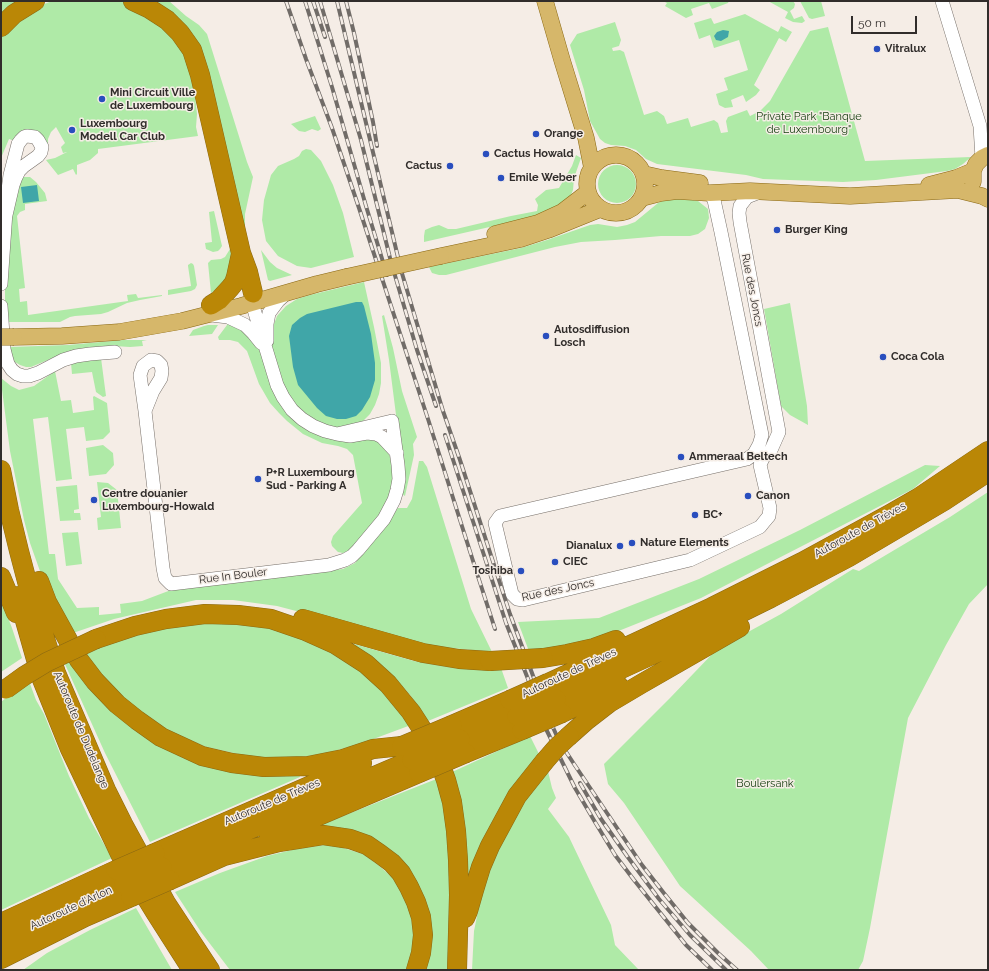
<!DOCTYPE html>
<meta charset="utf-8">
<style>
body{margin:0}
#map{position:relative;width:989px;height:971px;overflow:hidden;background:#f5ede6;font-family:Raleway,sans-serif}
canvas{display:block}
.frame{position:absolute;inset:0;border:2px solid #312d2b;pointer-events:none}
.scale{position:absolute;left:851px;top:16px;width:66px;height:18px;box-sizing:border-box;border:2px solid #312d2b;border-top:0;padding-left:5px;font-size:12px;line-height:14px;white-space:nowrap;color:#312d2b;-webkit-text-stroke:3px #f5ede6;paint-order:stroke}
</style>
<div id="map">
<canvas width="989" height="971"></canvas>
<div class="frame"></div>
<div class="scale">50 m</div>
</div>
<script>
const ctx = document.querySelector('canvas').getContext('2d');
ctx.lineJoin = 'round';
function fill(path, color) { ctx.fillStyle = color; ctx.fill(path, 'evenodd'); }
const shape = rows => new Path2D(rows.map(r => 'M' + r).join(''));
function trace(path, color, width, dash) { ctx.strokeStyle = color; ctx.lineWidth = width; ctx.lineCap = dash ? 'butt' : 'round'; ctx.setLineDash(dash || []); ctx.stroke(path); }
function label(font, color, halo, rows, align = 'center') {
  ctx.font = font + ' Raleway,sans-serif'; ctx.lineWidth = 3; ctx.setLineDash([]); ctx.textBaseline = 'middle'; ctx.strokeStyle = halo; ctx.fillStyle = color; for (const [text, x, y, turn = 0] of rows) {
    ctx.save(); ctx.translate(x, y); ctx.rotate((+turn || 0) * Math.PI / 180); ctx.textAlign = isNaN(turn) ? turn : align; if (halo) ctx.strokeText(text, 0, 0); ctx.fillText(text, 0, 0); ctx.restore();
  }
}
const green = shape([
 [1,1,24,1,1,20],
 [52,1,122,1,145,9,184,48,195,96,197,114,196,127,198,136,98,149,98,153,90,160,77,165,77,174,76,175,73,169,58,175,46,160,55,158,67,152,63,153,61,147,65,143,56,127,51,132,48,139,48,145,46,140,38,132,31,130,24,132,15,141,9,139,1,158,1,37,4,32,34,8],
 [148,1,169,1,186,16,199,25,207,34,247,162,253,177,245,214,245,233,203,73],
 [663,1,729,1,728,3,712,9,709,3,691,9,693,15,686,18,665,6,667,3],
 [768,1,793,1,795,4,794,8,790,11,794,19,802,16,805,21,802,23,793,22,785,18,788,12],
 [800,1,821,1,825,16,812,19,809,18],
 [745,14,778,32,781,26,792,32,786,42,779,38,754,85,760,90,756,95,746,102,743,95,731,100,733,107,725,108,719,105,716,94,728,90,724,78,748,70,739,40,714,48,710,35,699,39,694,23,711,18,714,24],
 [615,22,621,40,619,46,612,48,613,51,620,50,624,52,644,115,657,111,664,116,667,124,688,118,691,127,714,120,718,123,721,133,728,132,726,121,728,117,747,110,750,116,760,111,770,101,810,31,828,27,865,161,971,157,963,164,955,169,947,171,876,180,843,182,763,179,746,175,657,164,646,159,636,150,625,146,611,145,605,143,600,139,590,121,584,90,570,45,577,34],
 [315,116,321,129,318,131,312,129,305,132,299,131,291,124],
 [306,149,311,150,321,161,333,185,343,213,354,257,311,268,297,266,278,256,266,241,262,220,264,200,271,175,278,166,294,159,299,156,302,151],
 [576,155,581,158,574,178,573,190,571,195,556,208,531,217,494,226,424,242,424,236,425,230,432,227,439,225,448,229,456,229,511,216,537,211,538,205,535,199,546,190,559,188,572,166],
 '598 184a19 19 0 1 1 38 0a19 19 0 1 1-38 0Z',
 [24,177,30,177,36,182,45,193,47,201,25,204,25,210,20,212,17,216,25,288,19,289,20,302,27,301,28,315,128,301,127,295,136,294,138,298,162,295,162,296,140,300,127,303,108,312,101,314,75,316,70,317,60,322,5,322,5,289,10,217,17,180],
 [667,199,687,199,698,201,708,209,709,218,705,229,698,234,690,236,661,236,615,240,581,242,555,247,446,275,439,275,432,273,429,267,521,248,547,240,590,225,598,224,617,227,627,225,635,222,658,203],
 [214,211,222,246,220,249,218,251,213,252,206,249,205,243,212,242,209,212],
 [230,249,233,249,234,255,225,280,217,289,211,293,208,263,211,260,221,259,225,257],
 [261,250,270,262,277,268,292,275,270,281,268,280],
 [191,263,193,264,194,266,197,285,195,289,191,291,168,295,168,290,191,286,188,266,188,265],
 [364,282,374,327,381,363,381,383,379,394,375,405,370,414,361,423,343,428,330,427,319,423,303,414,289,396,282,383,272,347,271,336,273,327,277,316,286,306,297,299,310,295],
 [790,303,807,406,808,425,790,415,781,406,764,309],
 [384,315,393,348,402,391,417,437,413,444,414,455,405,496,402,494,401,454,389,360,382,316],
 [228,323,241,327,258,346,261,354,298,422,377,439,389,454,393,466,394,482,390,498,382,513,349,551,343,553,338,552,332,546,331,542,333,536,362,503,353,455,347,449,338,446,322,443,303,434,287,421,279,413,270,403,259,384,247,351,238,342,230,340,219,340,218,337,227,325],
 [208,325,218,325,212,334,189,336,193,330,204,326],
 [123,340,142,340,147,341,142,341,143,346,130,347,114,346,55,357,31,367,26,367,20,365,15,362,11,355,9,347,68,345],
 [101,358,106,396,103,397,96,392,92,372,72,374,71,363],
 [55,371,61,401,71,400,73,413,94,410,93,397,94,396,107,403,110,432,103,439,86,441,84,427,66,429,72,479,56,481,48,417,33,419,49,554,55,554,58,579,77,608,99,607,99,615,121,613,120,604,142,601,171,590,188,587,343,569,355,563,386,525,398,508,407,508,412,499,419,461,423,461,427,467,471,609,492,652,430,646,277,606,233,600,196,600,114,619,70,634,41,574,30,543,24,520,10,451,1,382,1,378,11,386,19,390,34,386],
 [103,445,113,453,114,465,106,474,89,476,86,448],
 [925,465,940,466,913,489,701,598,586,644,530,654,518,622,599,618,699,579,800,530],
 [97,482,108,483,117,490,121,528,98,530,97,518,101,517],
 [77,485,79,509,74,510,74,513,80,513,81,520,60,521,56,487],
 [988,492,988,584,969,604,946,645,908,718,870,928,863,961,858,970,769,970,751,951,680,886,624,803,608,784,604,764,670,698,717,649,781,614,853,569,859,571,950,517],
 [78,532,82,564,66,566,62,533],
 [1,600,12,628,22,658,1,672],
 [211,622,252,624,287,631,318,643,372,679,411,725,360,744,323,754,287,759,247,756,206,747,177,735,149,719,130,705,82,653,106,643,170,627],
 [347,642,414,661,461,669,501,668,508,688,428,721,410,695,394,677,379,663],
 [72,657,161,741,298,771,300,777,150,842,105,753,64,662],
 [29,681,36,700,44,714,69,776,89,818,112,858,1,910,1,702,12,693],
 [530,736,541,758,469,885,450,773],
 [547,767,552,788,556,798,548,809,569,837,611,925,615,945,639,970,472,970,474,931,484,881,517,808],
 [439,778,451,843,451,970,423,970,405,868,310,829],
 [324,845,337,846,363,854,376,863,393,878,404,895,411,915,414,940,409,965,406,970,230,970,201,932,175,892,220,873,267,856,296,849],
 [136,908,172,970,23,970,47,953,90,930]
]);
const water = shape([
 [723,30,729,31,728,37,721,41,716,40,714,36,717,32],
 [37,185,39,201,23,203,21,187],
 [356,302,362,302,364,306,371,334,375,363,375,380,370,397,362,410,356,416,346,419,337,419,326,416,317,408,298,385,293,367,289,336,292,325,300,318,307,314]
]);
const minor = shape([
 [942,1,980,126,982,158],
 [710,193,714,200,721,232,762,435,759,445,754,454,747,459,500,516,495,523,512,594,517,599,523,600,690,560,760,527,764,522,769,516,770,508,760,465,763,458,771,450,779,432,740,222,739,213,740,206,747,197,760,192],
 [1,284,7,197,10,175,18,144,21,140,24,137,27,136,35,137,38,140,42,147,41,152,38,156,24,166,19,171,16,177,13,185,6,215],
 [252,303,277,385,283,397,292,410,302,419,313,426,325,431,337,434,350,436,367,433,376,434,382,437,397,453],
 [1,306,4,349,6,357,8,364,12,370,17,374,23,376,29,376,38,373,63,360,76,356,90,354,115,352],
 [211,315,228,317,245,325,253,333,261,343],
 [267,341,267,324,269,313,278,301,288,292],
 [145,411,153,391,161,378,162,371,161,365,157,361,151,360,143,366,140,375,145,411,163,568,165,578,171,584,329,565,345,560,352,556,358,550,384,519,394,500,397,490,399,479,398,465,392,421,337,434]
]);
const major = shape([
 [545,1,562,60,586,138,592,168],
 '587 184a29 29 0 1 1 58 0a29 29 0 1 1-58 0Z',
 [644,174,662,178,700,183],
 [973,182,973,171,976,164,982,158,988,155],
 [929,185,956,178,973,171],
 [642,198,661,193,677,191,710,193,750,191,850,196,958,190,982,196,988,199],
 [495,234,538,223,562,212,588,192],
 [441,256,521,239,548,230,600,209],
 [14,337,62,336,119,332,182,321,241,306,317,284,346,277]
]);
const highway = shape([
 [133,1,150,9,167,20,180,33,192,50,200,75,241,253,248,272,253,293],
 [1,27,14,14,35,1],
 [211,305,219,300,230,288,234,283,236,277,241,254],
 [1,470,9,510,19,551,29,589,56,673,106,790,123,824,166,903,210,970],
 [1,577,16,613],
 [39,581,47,602,79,660,95,681,117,704,137,720,161,737,202,756,232,763,264,767,308,766,343,759,373,749,402,746],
 [18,596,41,677,70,749,122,858,155,912,192,970],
 [303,619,423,653,459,659,490,661],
 [96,639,135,626,166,619,205,614,238,615,271,619,306,631,335,644,366,664,388,684,411,712,429,740,438,758,446,780,452,802,456,831,458,860,459,895,457,970],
 [543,658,567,654,594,648,616,640],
 [548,683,712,607,802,562,890,514,918,498,988,451],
 [556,699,706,630,771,598,849,557,944,501,988,472],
 [562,713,619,686],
 [452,725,510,700],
 [569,736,587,720,609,703,641,684,740,627],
 [460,739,517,716],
 [466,753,522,730],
 [269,837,419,773],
 [155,853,362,763],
 [224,856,279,842,323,835,350,839,367,845,380,854,392,863,401,873,409,887,416,902,421,917,423,935,421,953,416,970],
 [162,867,412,760],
 [170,880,235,851],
 [465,918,468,911,474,890,481,867,490,846,517,796,544,762],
 [1,923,116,870],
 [1,941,69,909,124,884],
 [1,959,85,917,131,897]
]);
const rail = shape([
 [286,1,306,59,332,128,359,208,428,419,474,564,495,629],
 [305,1,332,87,366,206,387,275],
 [313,1,325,37],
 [320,1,361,140,391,262,417,350,436,406],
 [337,1,401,270,443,411,460,460,510,614,548,716,559,741,574,764,642,865,663,892,688,923,718,953,737,970],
 [346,1,354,33,373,122,377,146],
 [445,435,506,623,528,679,546,729,575,788,595,822,615,855,634,880,686,945,712,970],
 [580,783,601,819,627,856,659,899,690,935,726,970]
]);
const majorBridge = shape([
 [346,277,441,256],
 [1,337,14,337]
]);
const highwayBridge = shape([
 [490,661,543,658],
 [6,689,24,676,47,662,96,639],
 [510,700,548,683],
 [517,716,556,699],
 [522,730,562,713],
 [402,746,452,725],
 [412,760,460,739],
 [544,762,557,747,569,736],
 [419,773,466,753],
 [116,870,155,853],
 [124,884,162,867],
 [131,897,170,880]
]);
const markers = [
 [877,49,4,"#294ebe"],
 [102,99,4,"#294ebe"],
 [72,130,4,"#294ebe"],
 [536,134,4,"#294ebe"],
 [486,154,4,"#294ebe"],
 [450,166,4,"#294ebe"],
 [501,178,4,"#294ebe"],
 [777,230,4,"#294ebe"],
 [546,336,4,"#294ebe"],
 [883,357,4,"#294ebe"],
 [681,457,4,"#294ebe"],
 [258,479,4,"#294ebe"],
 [748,496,4,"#294ebe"],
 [94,500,4,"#294ebe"],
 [695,515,4,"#294ebe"],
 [632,543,4,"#294ebe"],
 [620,546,4,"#294ebe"],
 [555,562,4,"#294ebe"],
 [521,571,4,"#294ebe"]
];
const poiNames = [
 ["Vitralux",885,49],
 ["Mini Circuit Ville",110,93],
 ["de Luxembourg",110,106],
 ["Luxembourg",80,124],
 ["Modell Car Club",80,137],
 ["Orange",544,134],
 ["Cactus Howald",494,154],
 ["Cactus",442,166,"right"],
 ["Emile Weber",509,178],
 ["Burger King",785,230],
 ["Autosdiffusion",554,330],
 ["Losch",554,343],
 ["Coca Cola",891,357],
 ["Ammeraal Beltech",689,457],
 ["P+R Luxembourg",266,473],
 ["Sud - Parking A",266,486],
 ["Centre douanier",102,494],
 ["Luxembourg-Howald",102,507],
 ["Canon",756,496],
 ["BC+",703,515],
 ["Nature Elements",640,543],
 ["Dianalux",612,546,"right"],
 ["CIEC",563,562],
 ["Toshiba",513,571,"right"]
];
const parkNames = [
 ["Private Park \"Banque",809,117],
 ["de Luxembourg\"",809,130],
 ["Boulersank",765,784]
];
const streetNames = [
 ["Rue des Joncs",752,290,79],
 ["Autoroute de Trèves",860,530,-29],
 ["Rue In Bouler",233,576,-7],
 ["Rue des Joncs",558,590,-12],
 ["Autoroute de Trèves",569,673,-25],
 ["Autoroute de Dudelange",81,730,67],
 ["Autoroute de Trèves",272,802,-23],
 ["Autoroute d'Arlon",71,908,-25]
];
fill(green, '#afeaa7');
fill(water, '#40a6a8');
trace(minor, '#77706a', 14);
trace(major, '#8a6813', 17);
trace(highway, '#8a6813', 20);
trace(minor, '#fff', 13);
trace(major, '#d6b76a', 16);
trace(highway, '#ba8706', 19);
trace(rail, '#716c68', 4);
trace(rail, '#f5ede6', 2.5, [8]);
trace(majorBridge, '#8a6813', 17, []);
trace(highwayBridge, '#8a6813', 20, []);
trace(majorBridge, '#d6b76a', 16);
trace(highwayBridge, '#ba8706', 19);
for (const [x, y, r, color] of markers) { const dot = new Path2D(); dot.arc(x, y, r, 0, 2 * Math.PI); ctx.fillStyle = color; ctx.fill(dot); trace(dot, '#f5ede6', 1.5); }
label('bold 11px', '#312d2b', '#f5ede6', poiNames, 'left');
label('11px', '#113b0c', '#f5ede6', parkNames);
label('11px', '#312d2b', '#f5ede6', streetNames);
</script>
